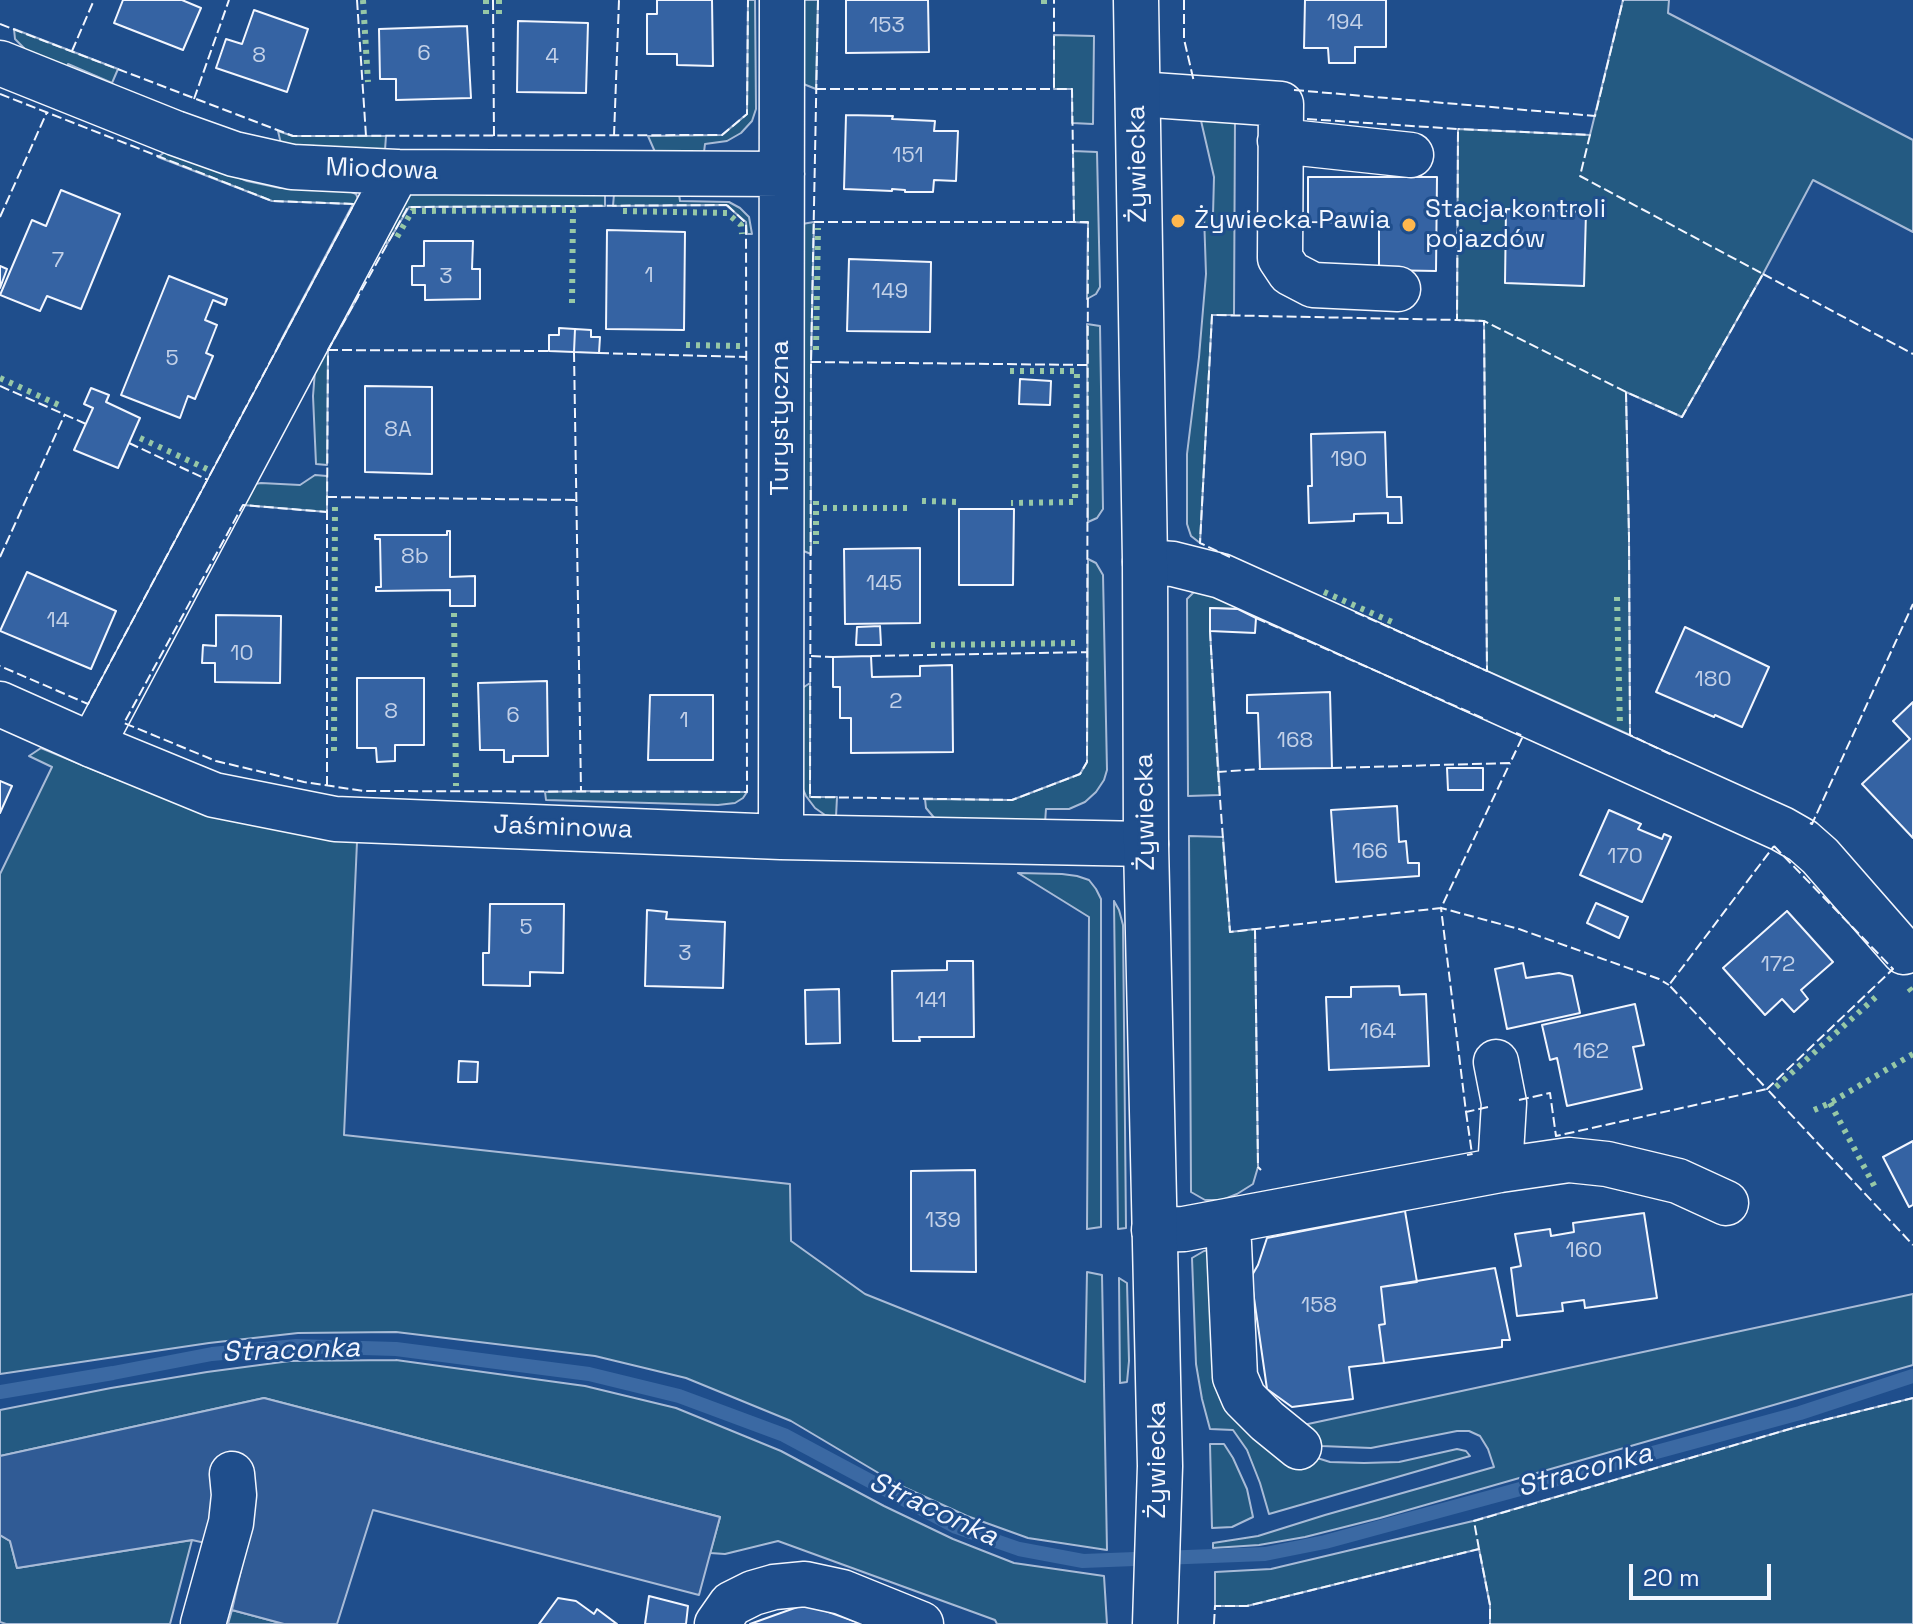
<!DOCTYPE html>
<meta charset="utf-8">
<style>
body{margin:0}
#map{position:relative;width:1913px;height:1624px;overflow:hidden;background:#1f4e8c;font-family:"Space Grotesk",sans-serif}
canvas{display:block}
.scale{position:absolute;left:1629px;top:1564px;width:142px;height:36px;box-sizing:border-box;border:4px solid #f2f6ff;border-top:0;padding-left:10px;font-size:24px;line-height:28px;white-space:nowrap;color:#f2f6ff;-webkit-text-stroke:6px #1f4e8c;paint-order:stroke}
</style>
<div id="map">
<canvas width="1913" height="1624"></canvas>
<div class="scale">20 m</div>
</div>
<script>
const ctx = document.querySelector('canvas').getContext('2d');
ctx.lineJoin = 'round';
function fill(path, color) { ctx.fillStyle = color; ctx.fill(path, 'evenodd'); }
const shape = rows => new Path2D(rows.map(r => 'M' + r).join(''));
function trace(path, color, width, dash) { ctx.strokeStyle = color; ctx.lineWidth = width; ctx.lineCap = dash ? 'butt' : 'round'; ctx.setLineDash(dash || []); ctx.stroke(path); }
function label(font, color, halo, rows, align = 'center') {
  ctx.font = font + ' "Space Grotesk",sans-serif'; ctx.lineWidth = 6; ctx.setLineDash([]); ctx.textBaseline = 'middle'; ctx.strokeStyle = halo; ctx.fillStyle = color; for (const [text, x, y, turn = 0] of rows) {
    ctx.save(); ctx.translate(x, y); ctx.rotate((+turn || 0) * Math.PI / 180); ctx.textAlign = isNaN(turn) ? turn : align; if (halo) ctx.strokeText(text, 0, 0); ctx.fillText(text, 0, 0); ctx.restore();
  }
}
const green = shape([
 [748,0,755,0,756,109,752,121,741,133,727,141,705,144,704,152,655,152,648,136,722,135,747,114,748,0],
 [802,0,818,0,816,89,801,83,802,0],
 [1623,0,1669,0,1668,13,1913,140,1913,232,1813,180,1763,274,1682,417,1626,392,1629,537,1630,735,1487,671,1484,321,1457,320,1458,129,1590,135,1623,0],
 [14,29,118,69,112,83,68,64,67,69,31,55,15,39,14,29],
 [1054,35,1094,36,1093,124,1072,123,1072,89,1054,89,1054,35],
 [1199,112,1235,114,1234,315,1212,315,1200,543,1191,536,1187,524,1187,454,1199,357,1206,274,1204,215,1213,215,1214,177,1199,112],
 [278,131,293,136,386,136,385,150,281,144,278,131],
 [169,149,247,181,280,188,349,191,356,194,359,201,295,335,278,346,353,204,272,201,158,157,169,149],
 [1073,151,1097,152,1100,287,1096,294,1087,299,1088,223,1074,222,1073,151],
 [406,194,605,194,605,206,409,207,387,244,381,232,406,194],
 [614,194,679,194,680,201,729,202,740,208,749,217,752,234,747,234,746,222,726,205,613,206,614,194],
 [814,222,811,362,811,554,801,550,802,224,814,222],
 [349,292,358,297,328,350,327,465,316,464,313,396,316,358,349,292],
 [1087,324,1100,326,1103,509,1097,518,1088,522,1087,324],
 [315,475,327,476,327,512,243,505,249,485,261,483,300,485,315,475],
 [1088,559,1096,563,1103,575,1107,770,1104,780,1096,792,1085,802,1069,809,1046,809,1045,823,936,820,926,808,925,799,1012,800,1080,774,1087,762,1088,559],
 [1195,591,1205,592,1304,632,1304,639,1238,609,1210,608,1210,631,1220,795,1188,796,1187,599,1195,591],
 [810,683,810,797,837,797,836,817,825,815,815,808,806,796,801,785,801,689,810,683],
 [41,748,116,779,235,818,297,833,357,842,344,1135,790,1184,791,1241,865,1294,1085,1382,1087,1272,1102,1275,1107,1550,1028,1538,967,1516,897,1484,791,1421,686,1378,595,1356,396,1332,298,1333,209,1343,0,1374,0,874,52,767,29,756,41,748],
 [545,792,581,791,747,792,743,798,735,803,718,805,546,800,545,792],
 [1189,836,1223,837,1230,932,1255,929,1258,1167,1253,1184,1237,1194,1222,1200,1205,1200,1191,1192,1189,836],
 [1018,873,1062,874,1077,876,1089,880,1096,889,1101,899,1101,1227,1087,1229,1089,917,1018,873],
 [1114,901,1119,910,1123,925,1126,1228,1118,1229,1114,901],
 [1213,1249,1215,1326,1298,1452,1330,1462,1364,1463,1399,1462,1457,1449,1466,1451,1470,1456,1269,1514,1260,1483,1247,1450,1233,1430,1210,1429,1202,1399,1196,1364,1192,1258,1204,1251,1213,1249],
 [1119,1278,1127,1283,1129,1361,1127,1382,1120,1383,1119,1278],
 [1913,1294,1913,1365,1380,1518,1305,1537,1259,1545,1213,1548,1213,1543,1258,1536,1325,1515,1494,1467,1488,1449,1480,1436,1469,1431,1457,1431,1371,1448,1321,1446,1303,1437,1294,1427,1913,1294],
 [396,1360,585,1386,676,1408,781,1451,884,1506,953,1539,1014,1563,1104,1576,1107,1624,997,1624,995,1620,778,1541,725,1554,710,1553,720,1517,264,1398,0,1456,0,1410,111,1388,207,1372,290,1361,396,1360],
 [1913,1398,1913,1624,1490,1624,1490,1605,1479,1549,1247,1606,1215,1606,1215,1572,1271,1569,1473,1521,1800,1426,1913,1398],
 [1210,1444,1224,1444,1233,1458,1247,1489,1253,1517,1232,1527,1212,1528,1210,1444],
 [0,1535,10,1541,17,1568,192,1540,170,1624,6,1624,0,1622,0,1535],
 [232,1610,284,1624,228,1624,232,1610]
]);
const parking = shape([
 [264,1398,720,1517,699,1595,373,1510,337,1624,284,1624,232,1610,245,1552,192,1540,17,1568,10,1541,0,1535,0,1456,264,1398]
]);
const stream = shape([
 [0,1392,113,1373,212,1354,296,1346,396,1349,589,1374,679,1396,784,1435,956,1527,1019,1549,1083,1561,1265,1554,1325,1542,1800,1413,1913,1376]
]);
const building = shape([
 [123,0,182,0,201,8,183,50,114,23,123,0],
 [657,0,712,0,713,66,677,65,677,54,647,54,647,14,657,14,657,0],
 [846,0,928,0,929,52,846,53,846,0],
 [1305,0,1386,0,1386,47,1355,47,1355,63,1329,63,1328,48,1304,48,1305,0],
 [254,10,308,29,287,92,216,68,226,39,242,44,254,10],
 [518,21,588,23,586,93,517,92,518,21],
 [467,26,471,98,396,100,396,79,380,79,379,29,467,26],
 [846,115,893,116,892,119,935,121,934,131,958,131,956,181,934,180,933,192,905,192,905,190,892,189,892,191,844,189,846,115],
 [1308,177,1437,177,1436,271,1379,270,1379,223,1308,222,1308,177],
 [61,190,120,214,81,309,47,296,40,311,0,295,32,220,46,226,61,190],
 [1506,209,1586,212,1584,286,1505,283,1506,209],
 [607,230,685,232,684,330,606,329,607,230],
 [424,241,473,241,472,269,480,269,480,299,425,300,425,285,412,285,412,266,424,266,424,241],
 [849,259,931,262,930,332,847,331,849,259],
 [0,266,7,269,0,288,0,266],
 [169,276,227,299,225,305,213,300,205,320,217,325,206,353,213,356,195,399,188,396,180,418,121,395,169,276],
 [559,328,575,329,574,352,549,351,549,335,559,335,559,328],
 [575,329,591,330,591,337,600,337,599,353,574,352,575,329],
 [1020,379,1051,381,1050,405,1019,404,1020,379],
 [365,386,432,387,432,474,365,472,365,386],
 [91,388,109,395,106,402,140,418,118,468,74,450,93,408,84,404,91,388],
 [1385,432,1387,497,1401,497,1402,523,1388,523,1388,513,1354,514,1354,521,1309,523,1308,486,1312,486,1311,434,1385,432],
 [959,509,1014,509,1013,585,959,585,959,509],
 [447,531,450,531,450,577,475,576,475,606,450,606,450,590,376,591,376,587,381,587,380,539,375,539,375,535,447,535,447,531],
 [920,548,920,623,845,624,844,549,920,548],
 [27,572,116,611,91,669,0,631,27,572],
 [1210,608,1238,609,1256,618,1255,633,1210,631,1210,608],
 [216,615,281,616,280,683,215,682,215,663,202,663,203,645,216,646,216,615],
 [880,626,881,645,856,645,857,627,880,626],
 [1685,627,1769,667,1742,727,1715,715,1714,717,1656,692,1685,627],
 [871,656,872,677,920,676,920,666,952,665,953,752,851,753,851,718,840,718,840,687,833,687,833,657,871,656],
 [357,678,424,678,424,745,395,745,395,761,377,762,376,748,357,748,357,678],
 [547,681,548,756,513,756,513,762,504,762,504,750,480,750,478,683,547,681],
 [1330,692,1332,768,1260,769,1258,713,1247,713,1247,695,1330,692],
 [650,695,713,695,713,760,648,760,650,695],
 [1913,702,1913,838,1862,784,1910,739,1893,721,1913,702],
 [1447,768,1483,768,1483,790,1448,790,1447,768],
 [0,781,12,786,0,813,0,781],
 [1397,806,1399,842,1406,841,1408,863,1419,863,1419,876,1336,882,1331,810,1397,806],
 [1609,810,1641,824,1638,829,1662,839,1664,834,1671,837,1642,902,1580,875,1609,810],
 [1596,903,1628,917,1619,938,1587,923,1596,903],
 [490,904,564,904,563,973,530,972,530,986,483,985,483,953,489,953,490,904],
 [647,910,667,912,666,919,725,922,723,988,645,986,647,910],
 [1787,911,1833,962,1801,990,1808,999,1794,1012,1782,999,1765,1015,1723,968,1787,911],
 [947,961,973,961,974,1037,919,1037,920,1041,893,1041,892,971,947,970,947,961],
 [1523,963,1526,978,1559,973,1572,976,1580,1013,1507,1029,1495,969,1523,963],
 [1399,986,1400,995,1426,994,1429,1066,1329,1070,1326,997,1351,997,1351,987,1399,986],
 [839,989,840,1043,806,1044,805,990,839,989],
 [1635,1004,1644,1045,1633,1047,1642,1089,1567,1106,1557,1058,1550,1060,1542,1025,1635,1004],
 [459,1061,478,1062,477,1082,458,1082,459,1061],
 [1913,1141,1913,1205,1909,1207,1883,1157,1913,1141],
 [975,1170,976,1272,911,1271,911,1171,975,1170],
 [1405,1211,1417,1282,1381,1287,1385,1324,1379,1325,1384,1363,1349,1367,1353,1399,1292,1407,1267,1389,1251,1277,1258,1265,1267,1238,1405,1211],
 [1644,1213,1657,1298,1585,1308,1584,1300,1562,1303,1563,1311,1517,1316,1511,1268,1521,1266,1515,1234,1550,1229,1551,1236,1574,1232,1573,1223,1644,1213],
 [1495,1268,1510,1340,1502,1340,1502,1347,1384,1363,1379,1325,1385,1324,1381,1287,1495,1268],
 [649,1596,688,1606,686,1624,645,1624,649,1596],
 [558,1598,576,1601,594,1614,597,1609,617,1624,539,1624,558,1598],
 [806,1604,862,1624,750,1624,806,1604]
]);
const minor = shape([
 [0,63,175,133,234,154,292,167,397,172,782,174],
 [1138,94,1281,104,1280,258,1290,273,1313,285,1398,289],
 [1280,141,1411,155],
 [1145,562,1173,564,1221,576,1782,829,1803,841,1820,856,1904,952],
 [0,704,92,745,214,795,335,819,781,837,1146,844],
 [92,745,397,172],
 [781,837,782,0],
 [1496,1062,1504,1103,1500,1170],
 [1228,1222,1235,1377,1244,1398,1267,1421,1299,1447],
 [1154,1230,1184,1229,1500,1170,1569,1160,1607,1164,1678,1181,1726,1203],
 [203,1624,231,1523,234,1495,232,1474],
 [717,1624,731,1604,753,1593,774,1587,805,1584,842,1592,921,1624]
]);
const major = shape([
 [1136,0,1145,562,1146,844,1160,1466,1155,1624]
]);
const hedge = shape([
 [363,0,368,82],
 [486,0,486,15],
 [499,0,499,16],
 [1044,0,1044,8],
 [623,211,727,213,741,225,742,234],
 [397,237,412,211,573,210,572,303],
 [686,345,740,346],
 [816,350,818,228],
 [1010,371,1077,371,1075,502,1011,503],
 [0,378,61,406],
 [140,438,207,469],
 [816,501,816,544],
 [922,501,960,502],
 [823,508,912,508],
 [1324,592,1392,622],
 [1617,597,1620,727],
 [454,613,456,786],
 [931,645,1080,643],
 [334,751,335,501],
 [1909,988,1913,993],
 [1776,1087,1877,996],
 [1830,1103,1877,1191],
 [1814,1110,1830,1103,1913,1054]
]);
const fence = shape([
 [357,0,366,136],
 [493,0,494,136],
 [818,0,811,362,810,797,1012,800,1080,774,1087,762,1088,222,1074,222,1072,89,1054,89,1054,0],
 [1184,0,1184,39,1194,82],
 [0,24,293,136,722,135,747,114,748,0],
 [72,51,94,0],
 [816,89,1054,89],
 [1294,90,1595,116,1623,0],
 [0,94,272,201,354,204,88,704,0,666],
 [194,99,229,0],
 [1307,119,1458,129,1457,320,1484,321,1626,392,1682,417,1763,274,1580,176,1590,135,1458,129],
 [614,136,619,0],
 [727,205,746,223,747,792,364,791,304,782,216,761,124,723,243,505,327,512,328,350,408,207,727,205],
 [0,217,47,112],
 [814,222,1074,222],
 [1763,274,1913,354],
 [328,350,549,351],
 [574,352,581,791],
 [599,353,746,357],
 [811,362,1088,365],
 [0,386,86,424],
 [1626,392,1629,537,1630,735,1674,756],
 [129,443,208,480],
 [327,497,576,500],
 [0,557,65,414],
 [1230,557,1200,543,1212,315,1457,320],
 [1355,612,1487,671,1484,321],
 [1256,618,1487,720],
 [1210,631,1218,772,1260,769],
 [811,656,833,657],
 [871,656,1088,652],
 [1332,768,1510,763,1523,736,1516,733],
 [1218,772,1230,932,1441,908,1510,763],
 [327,786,327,512],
 [1810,823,1812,824,1913,604],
 [1774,846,1893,969,1767,1089,1669,985,1774,846],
 [1255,929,1258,1167,1261,1170],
 [1519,1100,1550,1093,1556,1136,1767,1089,1913,1245],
 [1488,1107,1466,1112,1441,908,1519,929,1659,979,1669,985],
 [1466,1112,1472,1154,1467,1155],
 [1479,1549,1474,1521,1800,1426,1913,1398],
 [1214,1624,1215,1606,1247,1606,1479,1549,1490,1605,1490,1624]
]);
const markers = [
 [1178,221,8,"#ffb74d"],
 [1409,225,8,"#ffb74d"]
];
const numberNames = [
 ["194",1345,23],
 ["153",887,26],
 ["6",424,54],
 ["8",259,56],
 ["4",552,57],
 ["151",908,156],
 ["7",58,261],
 ["1",649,276],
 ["3",446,277],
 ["149",890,292],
 ["5",172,359],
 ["8A",398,430],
 ["190",1349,460],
 ["8b",415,557],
 ["145",884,584],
 ["14",58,621],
 ["10",242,654],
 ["180",1713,680],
 ["2",896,702],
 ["8",391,712],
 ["6",513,716],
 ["1",684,721],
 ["168",1295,741],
 ["166",1370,852],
 ["170",1625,857],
 ["5",526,928],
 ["3",685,954],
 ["172",1778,965],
 ["141",931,1001],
 ["164",1378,1032],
 ["162",1591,1052],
 ["139",943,1221],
 ["160",1584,1251],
 ["158",1319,1306]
];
const streetNames = [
 ["Żywiecka",1138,164,-91],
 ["Miodowa",382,170,2],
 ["Turystyczna",781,418,-90],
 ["Żywiecka",1146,812,-91],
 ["Jaśminowa",563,828,2],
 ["Żywiecka",1158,1460,-90]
];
const poiNames = [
 ["Stacja kontroli",1425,210],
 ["pojazdów",1425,240],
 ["Żywiecka Pawia",1194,221]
];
const waterNames = [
 ["Straconka",291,1351,-2],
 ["Straconka",1585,1471,-15],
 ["Straconka",933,1510,25]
];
fill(green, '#245a82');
trace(green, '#a8bbd7', 2);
fill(parking, '#305b95');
trace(parking, '#a8bbd7', 2);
trace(stream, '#3b69a3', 14);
fill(building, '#3563a3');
trace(building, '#f2f6ff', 2);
trace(minor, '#f2f6ff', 47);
trace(major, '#f2f6ff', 47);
trace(minor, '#1f4e8c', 44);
trace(major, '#1f4e8c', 44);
trace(hedge, '#97c8a6', 6, [4, 6]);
trace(fence, '#f2f6ff', 2, [10, 4]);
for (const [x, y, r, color] of markers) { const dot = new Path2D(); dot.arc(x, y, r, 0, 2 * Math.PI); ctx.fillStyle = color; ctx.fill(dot); trace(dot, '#1f4e8c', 3); }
label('22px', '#c3d1e8', null, numberNames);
label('26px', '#f2f6ff', '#1f4e8c', streetNames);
label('26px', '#f2f6ff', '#1f4e8c', poiNames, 'left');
label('italic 28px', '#f2f6ff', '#1f4e8c', waterNames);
</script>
